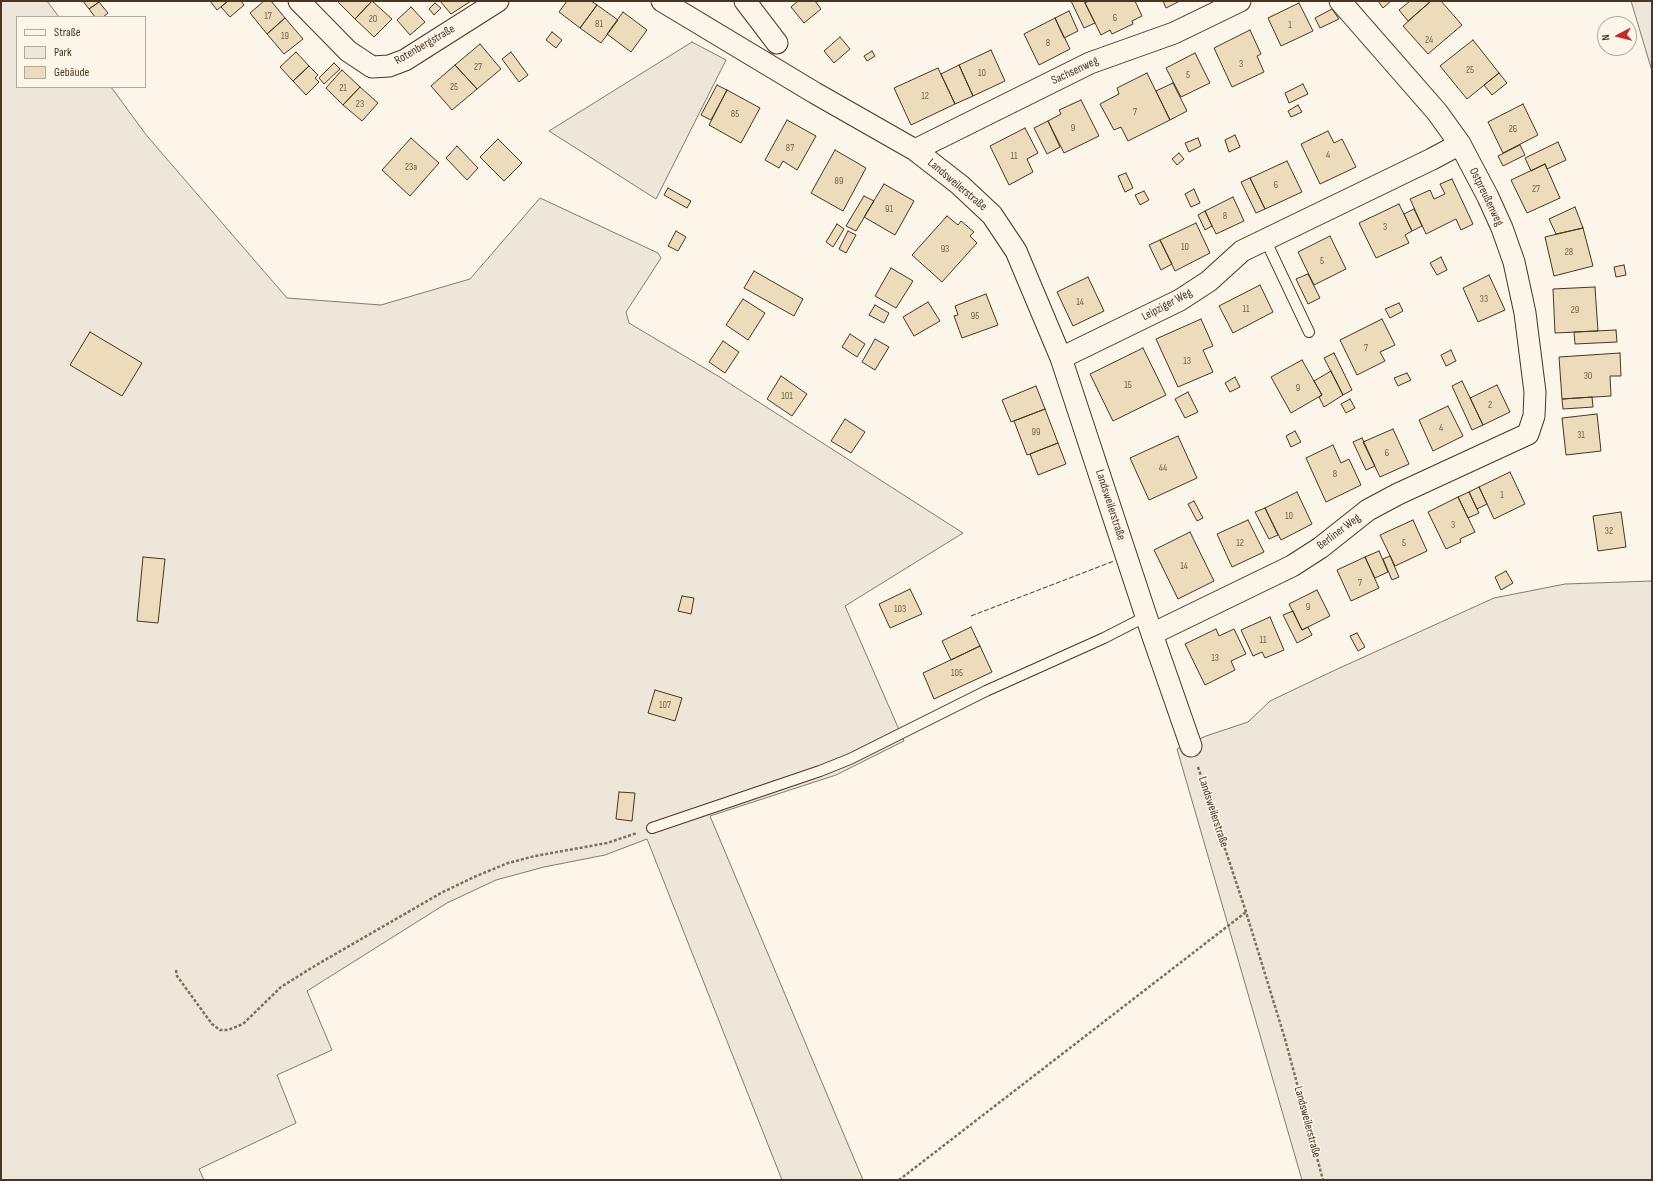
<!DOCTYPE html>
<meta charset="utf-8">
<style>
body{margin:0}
#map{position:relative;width:1653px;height:1181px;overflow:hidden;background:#fbf6e9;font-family:"Sofia Sans Condensed",sans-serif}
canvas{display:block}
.frame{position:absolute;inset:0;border:2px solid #4a3520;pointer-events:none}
.legend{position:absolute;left:16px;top:16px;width:130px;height:72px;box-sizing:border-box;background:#fbf6e9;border:1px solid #b4a999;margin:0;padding:5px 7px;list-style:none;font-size:12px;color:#4a3520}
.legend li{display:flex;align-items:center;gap:8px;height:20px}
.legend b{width:20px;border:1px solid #b4a999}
.north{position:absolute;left:1597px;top:16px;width:40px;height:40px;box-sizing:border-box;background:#fbf6e9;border:1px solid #b4a999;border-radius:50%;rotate:263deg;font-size:11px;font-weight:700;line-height:16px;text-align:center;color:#4a3520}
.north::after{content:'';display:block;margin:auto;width:14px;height:18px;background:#c62828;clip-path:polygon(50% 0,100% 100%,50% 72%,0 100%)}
</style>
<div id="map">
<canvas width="1653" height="1181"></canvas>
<div class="frame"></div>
<ul class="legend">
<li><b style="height:5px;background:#fbf6e9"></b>Straße</li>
<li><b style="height:11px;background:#ede6d9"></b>Park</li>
<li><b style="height:11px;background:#ecdcbc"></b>Gebäude</li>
</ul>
<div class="north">N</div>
</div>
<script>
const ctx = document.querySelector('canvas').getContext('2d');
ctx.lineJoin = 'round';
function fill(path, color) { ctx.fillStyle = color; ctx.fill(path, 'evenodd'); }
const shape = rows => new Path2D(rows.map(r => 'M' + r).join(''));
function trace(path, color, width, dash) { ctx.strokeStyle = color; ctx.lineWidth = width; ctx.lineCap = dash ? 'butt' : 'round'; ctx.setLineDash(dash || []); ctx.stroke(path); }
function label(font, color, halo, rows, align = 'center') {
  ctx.font = font + ' "Sofia Sans Condensed",sans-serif'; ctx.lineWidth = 3; ctx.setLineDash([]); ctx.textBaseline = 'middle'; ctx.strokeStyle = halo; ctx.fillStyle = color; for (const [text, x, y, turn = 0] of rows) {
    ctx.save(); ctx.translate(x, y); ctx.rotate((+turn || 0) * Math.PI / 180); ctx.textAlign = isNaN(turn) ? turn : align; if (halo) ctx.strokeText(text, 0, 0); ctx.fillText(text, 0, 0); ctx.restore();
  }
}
const green = shape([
 [1,1,47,1,59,17,17,17,17,87,111,87,147,136,287,298,381,305,470,279,540,198,658,253,661,258,626,312,629,323,718,376,963,533,845,606,904,741,836,775,710,816,863,1180,782,1180,647,839,605,855,544,867,496,880,447,903,307,991,332,1050,277,1075,296,1123,199,1169,204,1180,1,1180,1,1],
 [1631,1,1652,1,1652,71,1631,1],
 [692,42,726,60,656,199,549,131,692,42],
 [1652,581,1652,1180,1302,1180,1177,749,1206,736,1248,722,1270,701,1333,671,1494,598,1565,584,1652,581]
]);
const building = shape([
 [83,1,99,1,99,2,89,9,83,1],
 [210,1,228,1,217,10,210,1],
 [228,1,241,1,244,5,230,17,221,7,228,1],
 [264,1,271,1,285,18,267,34,250,13,264,1],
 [337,1,372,1,355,19,337,1],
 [372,1,392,19,374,37,355,19,372,1],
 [440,1,471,1,451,14,440,1],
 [567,1,591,1,597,5,580,28,559,12,567,1],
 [798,1,815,1,821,9,804,23,791,7,798,1],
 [1071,1,1084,1,1095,23,1084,28,1071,1],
 [1089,1,1135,1,1142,16,1132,21,1133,24,1112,34,1110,30,1101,35,1085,3,1089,1],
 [1163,1,1180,1,1166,8,1163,1],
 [1378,1,1391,1,1383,8,1378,1],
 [1410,1,1431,1,1408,21,1399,10,1410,1],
 [1431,1,1441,1,1462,25,1428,54,1403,26,1431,1],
 [99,2,108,13,103,17,95,17,89,9,99,2],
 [435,3,441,8,434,15,429,9,435,3],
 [1299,3,1313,31,1281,46,1268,18,1299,3],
 [597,5,618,20,601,43,580,28,597,5],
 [411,7,425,22,410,35,397,20,411,7],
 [1332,9,1339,19,1320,28,1315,18,1332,9],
 [1069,11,1078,31,1064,38,1055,18,1069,11],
 [623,12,647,30,631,52,607,34,623,12],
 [285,18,303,39,284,54,267,34,285,18],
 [1055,18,1070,49,1039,65,1024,34,1055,18],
 [1250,30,1261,54,1257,56,1264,72,1232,87,1214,48,1250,30],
 [552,32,562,40,556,48,546,40,552,32],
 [840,37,850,49,834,63,824,51,840,37],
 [1473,40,1499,73,1467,99,1440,66,1473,40],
 [480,44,501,69,477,89,455,65,480,44],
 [991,50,1005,81,973,96,959,65,991,50],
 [872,51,875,56,867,61,864,56,872,51],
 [296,52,309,66,293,81,280,67,296,52],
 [511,52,528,75,519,82,502,59,511,52],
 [1195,53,1210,83,1181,97,1166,68,1195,53],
 [334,63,340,69,324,84,319,78,334,63],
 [455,65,477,89,452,110,431,86,455,65],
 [959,65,973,96,955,104,941,74,959,65],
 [309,66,318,75,315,78,319,82,306,95,293,81,309,66],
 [938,68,955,104,911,125,894,88,938,68],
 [342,70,360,87,343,105,326,88,342,70],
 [1147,73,1170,120,1128,141,1121,127,1114,130,1100,104,1119,94,1117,88,1147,73],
 [1499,73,1507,83,1492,95,1484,85,1499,73],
 [1173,83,1187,111,1170,120,1156,91,1173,83],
 [1303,84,1308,94,1289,103,1285,93,1303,84],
 [717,85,727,90,711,120,701,115,717,85],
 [360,87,378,103,362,121,343,105,360,87],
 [727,90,760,108,741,143,709,125,727,90],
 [1081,100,1099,136,1064,153,1048,121,1061,114,1059,110,1081,100],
 [1523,104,1538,135,1503,153,1488,122,1523,104],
 [1298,105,1302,112,1291,117,1288,111,1298,105],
 [787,120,816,136,797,170,783,161,779,168,765,160,787,120],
 [1048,121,1060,147,1047,154,1034,128,1048,121],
 [1025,128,1038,153,1027,159,1033,172,1009,185,990,146,1025,128],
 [1328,131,1334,143,1342,139,1356,167,1320,184,1301,144,1328,131],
 [1235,135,1240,147,1229,152,1225,140,1235,135],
 [411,138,439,163,410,196,382,170,411,138],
 [1198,138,1201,146,1189,152,1185,143,1198,138],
 [498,139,522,163,504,181,480,157,498,139],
 [1558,142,1566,160,1547,169,1545,164,1531,171,1525,158,1558,142],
 [1520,145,1525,155,1503,166,1498,156,1520,145],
 [457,146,478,168,467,180,446,158,457,146],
 [835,150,866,168,843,211,811,193,835,150],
 [1179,153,1184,159,1177,165,1172,159,1179,153],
 [1287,161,1302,192,1265,209,1250,178,1287,161],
 [1545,164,1560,198,1527,213,1511,180,1545,164],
 [1126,173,1133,188,1125,192,1118,176,1126,173],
 [1250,178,1265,209,1256,213,1241,182,1250,178],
 [1452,179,1473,224,1461,230,1456,219,1426,234,1410,199,1430,190,1434,199,1445,194,1440,184,1452,179],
 [884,184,914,201,895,235,864,217,884,184],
 [668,188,691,201,687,208,664,195,668,188],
 [1194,189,1200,203,1191,207,1185,194,1194,189],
 [1144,191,1149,200,1140,205,1135,195,1144,191],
 [864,196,874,201,856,231,846,226,864,196],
 [1233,197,1244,221,1216,234,1205,211,1233,197],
 [1399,204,1412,231,1405,235,1409,243,1376,258,1359,223,1399,204],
 [1575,207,1583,228,1556,234,1549,219,1575,207],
 [1414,209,1422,226,1412,231,1404,214,1414,209],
 [1205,211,1212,226,1205,230,1198,215,1205,211],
 [947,216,958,225,961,221,974,232,970,236,977,243,942,282,912,255,947,216],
 [1196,223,1210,253,1175,271,1160,240,1196,223],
 [837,224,844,229,833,247,826,242,837,224],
 [1583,228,1593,266,1554,276,1545,237,1583,228],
 [676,231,686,237,678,251,668,246,676,231],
 [848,231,856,235,846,253,839,249,848,231],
 [1330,236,1346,269,1314,285,1298,252,1330,236],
 [1160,240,1172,264,1161,270,1149,245,1160,240],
 [1441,257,1447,270,1437,275,1430,263,1441,257],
 [1624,265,1626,275,1616,277,1614,267,1624,265],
 [891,268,913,281,896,308,875,296,891,268],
 [754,271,803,299,794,316,744,288,754,271],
 [1308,274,1320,298,1308,304,1296,279,1308,274],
 [1489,275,1505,310,1478,322,1463,288,1489,275],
 [1088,277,1104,311,1073,326,1057,292,1088,277],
 [1260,285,1273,312,1233,333,1219,306,1260,285],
 [1595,287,1598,331,1555,333,1553,289,1595,287],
 [986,294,998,325,962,338,954,316,958,315,955,306,986,294],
 [743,299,765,313,748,340,726,325,743,299],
 [928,302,940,321,914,336,903,317,928,302],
 [1399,303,1403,311,1390,318,1385,309,1399,303],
 [875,305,889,313,884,323,869,315,875,305],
 [1201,319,1213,346,1203,350,1213,372,1178,387,1156,339,1201,319],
 [1382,319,1395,345,1380,352,1385,361,1357,375,1340,340,1382,319],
 [1616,330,1617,342,1575,344,1574,332,1616,330],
 [90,332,142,363,122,396,70,365,90,332],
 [850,334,865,344,857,357,842,347,850,334],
 [875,339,889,347,875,370,862,362,875,339],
 [723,341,739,352,725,373,709,362,723,341],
 [1143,348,1166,395,1113,421,1090,374,1143,348],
 [1451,350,1456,361,1446,366,1441,355,1451,350],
 [1334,353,1352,390,1343,395,1324,358,1334,353],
 [1620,353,1621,376,1610,376,1611,396,1562,399,1559,357,1620,353],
 [1302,360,1322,395,1291,413,1271,377,1302,360],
 [1331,371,1343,395,1324,407,1319,397,1322,395,1314,381,1331,371],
 [1407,373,1411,380,1398,386,1394,378,1407,373],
 [781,376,807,394,792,416,767,399,781,376],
 [1235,377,1240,387,1230,392,1225,383,1235,377],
 [1462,381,1483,425,1472,430,1452,386,1462,381],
 [1497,385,1510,412,1483,425,1470,398,1497,385],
 [1036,386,1045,409,1011,422,1002,400,1036,386],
 [1188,392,1198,412,1185,418,1175,399,1188,392],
 [1592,397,1593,407,1563,409,1562,399,1592,397],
 [1350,399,1355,408,1346,413,1341,404,1350,399],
 [1448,406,1463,436,1433,451,1419,420,1448,406],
 [1045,409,1058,443,1027,455,1014,421,1045,409],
 [1597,414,1601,451,1566,455,1562,418,1597,414],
 [845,419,865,432,851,453,831,441,845,419],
 [1393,429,1409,464,1380,477,1363,442,1393,429],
 [1295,431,1301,442,1291,447,1286,436,1295,431],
 [1178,436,1197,478,1149,500,1130,458,1178,436],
 [1362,438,1375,466,1366,470,1353,442,1362,438],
 [1058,443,1066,464,1038,475,1030,454,1058,443],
 [1333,445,1341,463,1349,459,1361,485,1326,502,1306,458,1333,445],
 [1510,472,1525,504,1494,519,1479,487,1510,472],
 [1479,487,1487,504,1477,509,1469,492,1479,487],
 [1297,492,1312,524,1281,540,1265,508,1297,492],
 [1469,492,1479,513,1468,518,1458,497,1469,492],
 [1458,497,1475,532,1460,539,1461,542,1446,549,1428,512,1458,497],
 [1194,501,1203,518,1197,521,1188,504,1194,501],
 [1265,508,1278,535,1269,539,1255,512,1265,508],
 [1621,512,1626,547,1598,551,1593,516,1621,512],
 [1248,520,1264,552,1232,567,1217,534,1248,520],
 [1413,520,1427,551,1395,566,1380,535,1413,520],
 [1190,532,1214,581,1178,599,1154,550,1190,532],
 [1379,551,1388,572,1375,578,1365,557,1379,551],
 [1390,556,1399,577,1392,580,1383,559,1390,556],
 [143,557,165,559,158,623,137,621,143,557],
 [1365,557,1379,588,1351,601,1337,570,1365,557],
 [1506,571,1513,583,1501,590,1495,577,1506,571],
 [910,589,922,614,890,628,879,604,910,589],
 [1317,590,1330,616,1302,630,1289,604,1317,590],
 [682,596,694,598,691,614,678,611,682,596],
 [1293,611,1302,630,1308,627,1312,635,1297,643,1283,615,1293,611],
 [1270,617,1284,650,1265,658,1262,652,1253,656,1241,630,1270,617],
 [971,627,980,646,951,660,942,641,971,627],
 [1216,629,1219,636,1234,629,1246,654,1231,661,1235,670,1205,685,1185,644,1216,629],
 [1357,633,1365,647,1358,651,1350,636,1357,633],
 [980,646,992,672,934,699,923,673,980,646],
 [655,690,682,698,675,721,648,713,655,690],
 [619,792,635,793,632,821,616,819,619,792]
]);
const path = shape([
 [1198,767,1246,912,1285,1039,1323,1180],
 [176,970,177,976,212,1024,220,1030,228,1030,243,1024,281,987,313,967,441,893,474,877,508,863,535,856,607,843,637,833],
 [899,1180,1246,912]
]);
const lane = shape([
 [1265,239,1309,332],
 [652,828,820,771,850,759,986,691,1104,638,1147,616]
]);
const street = shape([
 [299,1,348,51,372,67,389,66,405,60,498,1],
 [662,1,815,93,915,150,960,185,992,215,1016,251,1061,358,1152,634,1191,746],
 [745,1,777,43],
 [915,150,1090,63,1174,33,1240,1],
 [1061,358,1180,300,1209,281,1242,251,1432,159,1460,144],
 [1152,634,1292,566,1320,548,1368,510,1398,494,1528,434,1534,416,1535,392,1525,313,1514,262,1502,228,1488,197,1460,144,1437,112,1340,1]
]);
const fence = shape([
 [971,616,1114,561]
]);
const numberNames = [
 ["17",268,16],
 ["6",1115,18],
 ["20",373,19],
 ["81",599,24],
 ["1",1290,25],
 ["19",285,36],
 ["24",1429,40],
 ["8",1048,43],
 ["3",1241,64],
 ["27",478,67],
 ["25",1470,70],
 ["10",982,73],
 ["5",1188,75],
 ["25",454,87],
 ["21",343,88],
 ["12",925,96],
 ["23",360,104],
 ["7",1135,112],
 ["85",735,114],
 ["9",1073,128],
 ["26",1513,129],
 ["87",790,148],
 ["4",1328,155],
 ["11",1014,156],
 ["23a",411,167],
 ["89",839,181],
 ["6",1276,185],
 ["27",1536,189],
 ["91",889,209],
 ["8",1225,216],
 ["3",1385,227],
 ["10",1185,247],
 ["93",945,249],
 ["28",1569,252],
 ["5",1322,261],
 ["33",1484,299],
 ["14",1080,302],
 ["11",1246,309],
 ["29",1575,310],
 ["95",975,316],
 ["7",1366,348],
 ["13",1187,361],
 ["30",1588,376],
 ["15",1128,385],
 ["9",1298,388],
 ["101",787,396],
 ["2",1490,405],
 ["4",1441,428],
 ["99",1036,432],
 ["31",1581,435],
 ["6",1387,453],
 ["44",1163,468],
 ["8",1335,474],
 ["1",1502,495],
 ["10",1289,516],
 ["3",1453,525],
 ["32",1609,531],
 ["12",1240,543],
 ["5",1404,543],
 ["14",1184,566],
 ["7",1360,583],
 ["9",1308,607],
 ["103",900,609],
 ["11",1263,640],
 ["13",1215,658],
 ["105",957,673],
 ["107",665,705]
];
const streetNames = [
 ["Rotenbergstraße",425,45,-30],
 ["Sachsenweg",1075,71,-25],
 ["Landsweilerstraße",957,185,40],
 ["Ostpreußenweg",1486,197,64],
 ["Leipziger Weg",1167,305,-28],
 ["Landsweilerstraße",1110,505,72],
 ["Berliner Weg",1339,532,-37],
 ["Landsweilerstraße",1213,812,72],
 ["Landsweilerstraße",1307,1122,75]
];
fill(green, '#ede6d9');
trace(green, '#887966', 1);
fill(building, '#ecdcbc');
trace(building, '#4a3520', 1);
trace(lane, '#4a3520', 12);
trace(street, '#4a3520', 23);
trace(path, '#7f6f5c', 2.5, [3, 2]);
trace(lane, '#fbf6e9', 10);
trace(street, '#fbf6e9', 21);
trace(fence, '#4a3520', 1, [5, 2]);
label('10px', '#725f47', null, numberNames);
label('12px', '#4a3520', '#fbf6e9', streetNames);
</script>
